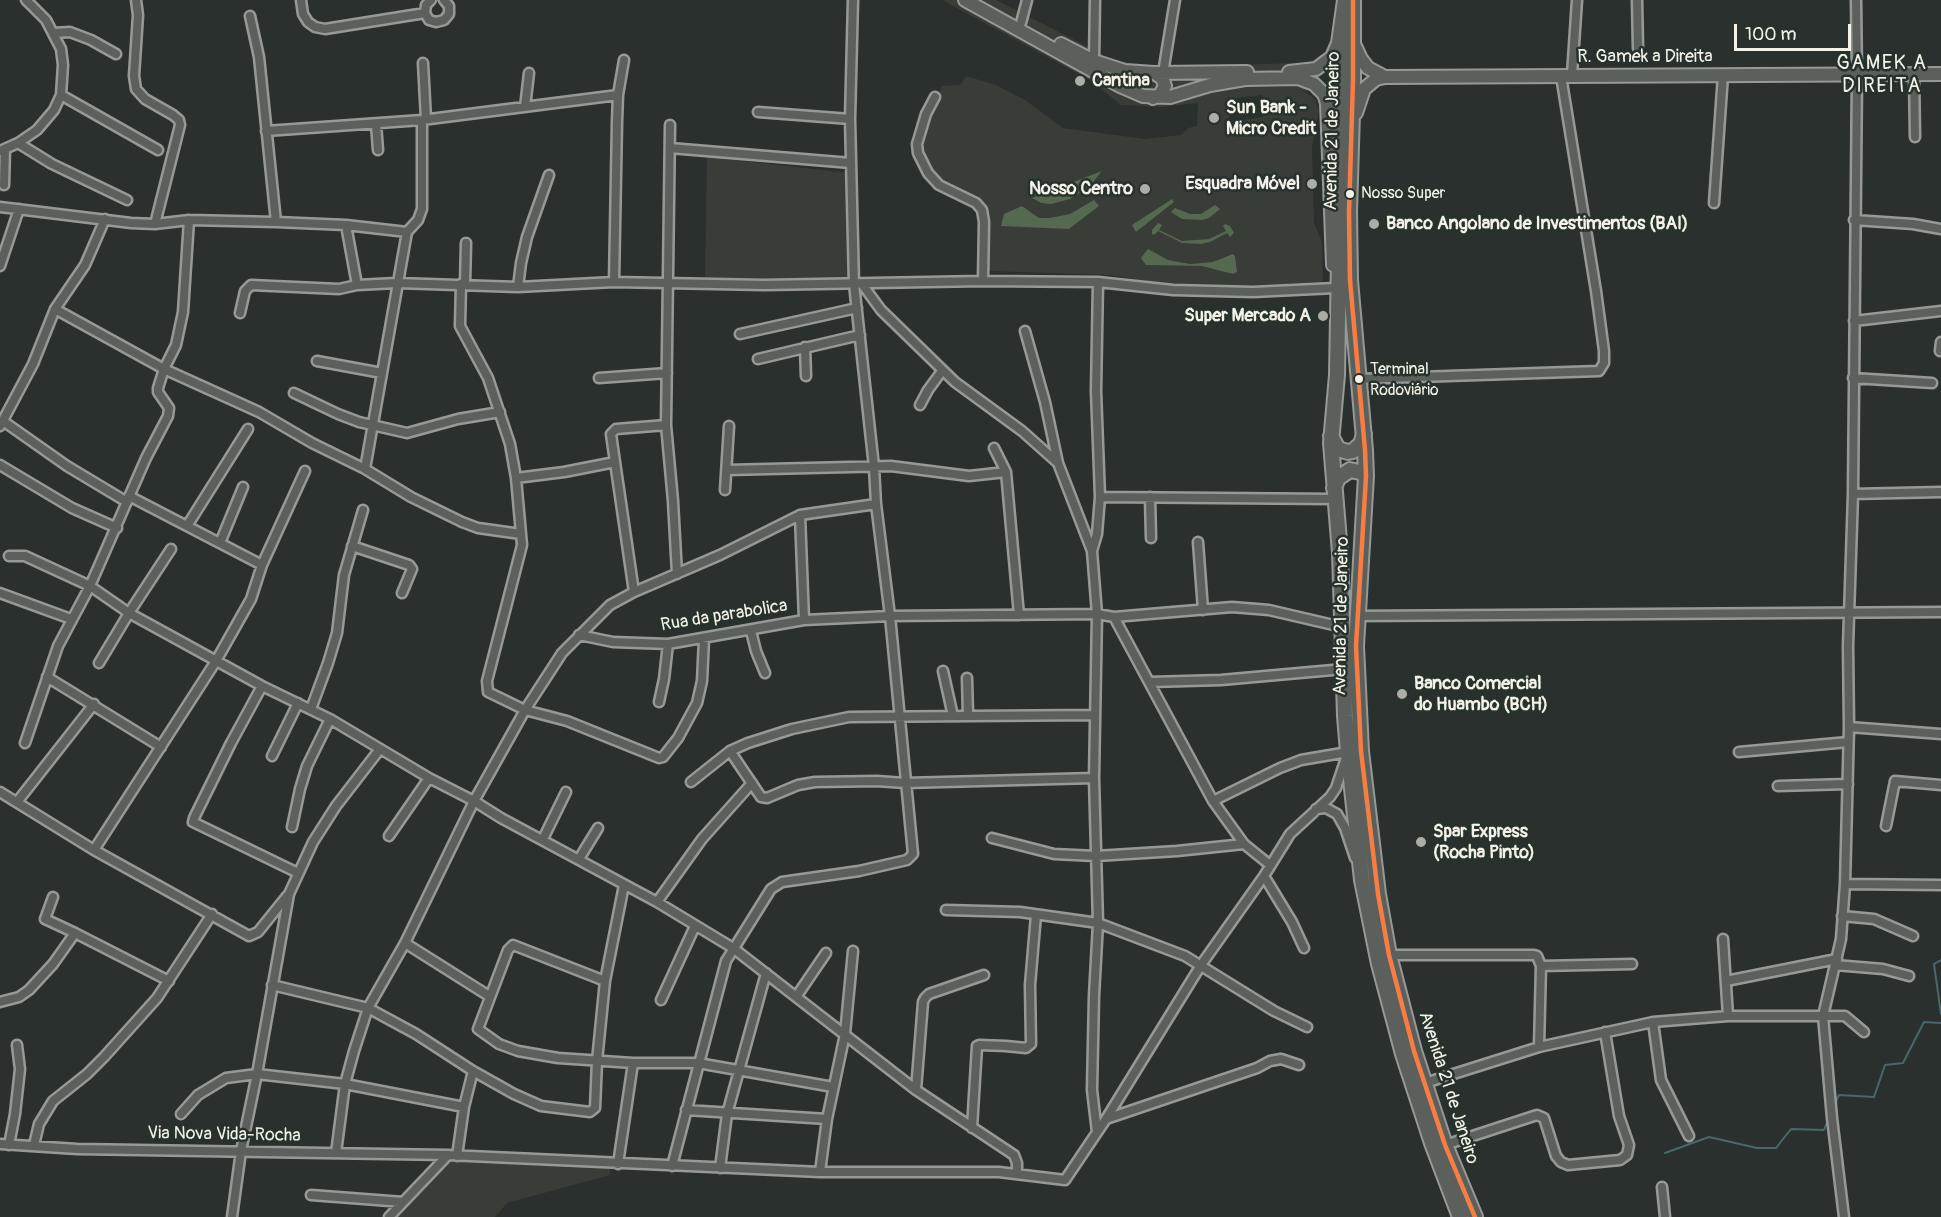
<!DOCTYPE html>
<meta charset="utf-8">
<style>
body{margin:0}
#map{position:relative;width:1941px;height:1217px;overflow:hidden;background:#29302d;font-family:Pangolin,sans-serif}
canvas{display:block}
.scale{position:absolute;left:1734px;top:24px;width:117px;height:27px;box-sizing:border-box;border:3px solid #f4f1e8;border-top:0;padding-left:8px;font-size:18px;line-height:21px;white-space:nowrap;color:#f4f1e8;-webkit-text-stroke:4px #26332d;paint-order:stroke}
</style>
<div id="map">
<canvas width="1941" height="1217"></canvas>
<div class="scale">100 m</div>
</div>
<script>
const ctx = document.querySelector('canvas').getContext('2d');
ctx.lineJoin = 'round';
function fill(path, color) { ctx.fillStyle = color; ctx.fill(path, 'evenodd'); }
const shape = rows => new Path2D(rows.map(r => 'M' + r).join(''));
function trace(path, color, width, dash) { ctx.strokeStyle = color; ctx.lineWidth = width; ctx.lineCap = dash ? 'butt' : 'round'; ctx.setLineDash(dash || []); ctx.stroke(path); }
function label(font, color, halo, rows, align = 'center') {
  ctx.font = font + ' Pangolin,sans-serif'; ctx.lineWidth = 5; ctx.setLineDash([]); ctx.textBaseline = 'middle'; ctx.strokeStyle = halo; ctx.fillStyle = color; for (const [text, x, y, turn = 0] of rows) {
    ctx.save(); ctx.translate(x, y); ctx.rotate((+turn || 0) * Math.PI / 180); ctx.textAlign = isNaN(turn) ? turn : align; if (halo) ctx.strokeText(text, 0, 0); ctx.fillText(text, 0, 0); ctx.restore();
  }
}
const built = shape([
 [942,0,996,0,1116,61,1170,68,1315,62,1315,89,1303,91,1315,99,1319,110,1312,146,1314,223,1322,242,1323,282,1250,286,1164,284,1110,275,989,271,985,204,942,181,927,168,919,151,942,86,960,85,966,76,996,85,1025,100,1063,128,1145,139,1181,135,1188,128,1197,126,1198,103,1161,107,1121,105,1090,80],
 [1262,95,1263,117,1229,122,1229,99],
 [707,157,849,173,850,281,705,280],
 [453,1159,610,1163,610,1175,507,1203,495,1217,394,1217]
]);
const green = shape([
 [1102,171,1089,187,1070,199,1051,204,1041,203,1032,198],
 [1172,199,1174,202,1136,232,1132,225],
 [1094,200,1099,206,1069,229,1001,226,1004,214,1022,206,1039,218,1050,218,1070,214],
 [1215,205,1220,209,1209,218,1202,220,1182,219,1171,212,1175,208,1190,214,1201,214],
 [1158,223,1162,225,1159,230,1182,241,1209,239,1226,231,1223,226,1225,224,1230,226,1234,233,1230,237,1227,233,1210,242,1201,244,1182,243,1158,231,1154,235,1152,234,1152,230],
 [1148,249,1168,260,1190,264,1213,262,1233,254,1235,256,1237,272,1233,274,1202,266,1146,265,1141,258]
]);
const stream = shape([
 [1941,960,1934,964,1941,1014],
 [1834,1106,1839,1095,1874,1097,1885,1065,1903,1063,1924,1022,1941,1023],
 [1665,1153,1709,1137,1757,1148,1776,1148,1791,1129,1824,1130,1829,1117]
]);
const street = shape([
 [136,0,138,15,134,76,136,89,145,99,173,115,179,120,180,125,155,224],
 [301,0,303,14,308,22,315,27,325,29,425,13],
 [431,0,426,5,425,13,429,20,436,22,444,20,449,14,449,6,444,0],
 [1637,0,1638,48],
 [250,16,259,57,276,222],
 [1021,23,1027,0],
 [54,33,70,32,91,40,116,54],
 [1094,61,1095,0],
 [423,63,426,119],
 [1163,73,1175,0],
 [1914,74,1915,137],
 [1572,75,1577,0],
 [61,95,158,150],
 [935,97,926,114,917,144,918,153,928,173,939,185,976,203,982,210,984,222,983,281],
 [525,107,529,73],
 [758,112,850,119],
 [376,124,378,150],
 [670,125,666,425,673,501,677,574],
 [266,131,422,120,618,95],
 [18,143,52,164,127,200],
 [670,148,851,163],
 [0,151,18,143,37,130,54,110,61,95,63,65,61,49,46,20,26,0],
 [4,185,5,149],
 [1714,203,1723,75],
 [0,207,131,223,155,224,189,220,276,222,346,225,407,232],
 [1854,220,1913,224,1941,229],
 [346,225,357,285],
 [0,266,19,209],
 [614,282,617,122,618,95,624,60],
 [461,284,460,326,488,378,510,444,516,478,522,545,487,681,488,692,525,710,567,721,659,758,663,757,678,738,697,703,702,681,704,639],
 [465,284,466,243],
 [862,284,881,310,955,382,1022,431,1058,463],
 [518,287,521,263,527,237,549,175],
 [55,309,164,369,259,412,312,443,365,469,411,497,462,522,478,528,521,534],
 [240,313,245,291,251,285,339,289,357,285,397,283,518,287,614,282,764,285,983,281,1098,282,1173,290,1253,292,1335,288],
 [1854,321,1941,311],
 [1025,331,1045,402,1058,463,1092,551],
 [740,334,857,308],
 [805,347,806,376],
 [1940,351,1941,342],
 [758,359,860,335],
 [317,361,382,373],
 [599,378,667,373],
 [1853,378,1932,383],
 [1358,379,1599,371,1604,363,1604,351,1596,291,1561,76],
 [294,393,338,414,359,422,407,433,458,419,500,412],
 [920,405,928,390,942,371],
 [3,421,67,466,127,502],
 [0,426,33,364,55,309,85,265,105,219],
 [994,448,1006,472,1019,615],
 [615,462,611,434,616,429,666,425],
 [0,465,72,508,117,528],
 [365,469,407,232,418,220,422,209,422,120],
 [727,470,891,466,969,476,1006,472],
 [516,478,564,472,615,462,634,592],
 [725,490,729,426],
 [1853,494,1941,492],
 [129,496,262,565],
 [1100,497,1334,499],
 [1150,497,1151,538],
 [800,515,804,620],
 [187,526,248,429],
 [1198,542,1203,610],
 [220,543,243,487],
 [352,546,409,565,412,569,402,593],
 [9,556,25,556,90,586,129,613,262,686,330,719,429,778,474,801,501,818,657,902,733,948,916,1090,1014,1155,1017,1163,1017,1173],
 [0,593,71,619],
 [1356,616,1941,612],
 [1114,617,1213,801,1244,844,1270,865],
 [751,631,756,651,765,673],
 [579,635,613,642,668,644,804,620,890,616,1097,614,1114,617,1232,607,1269,610,1342,627],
 [99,663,129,613,171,549],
 [943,671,953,716],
 [47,677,161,747],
 [967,678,968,715],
 [1150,682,1221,680,1344,669],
 [262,686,231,743,194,818,193,822,298,873],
 [659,702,664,679,668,644],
 [311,709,328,663,337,633,344,575,363,510],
 [1849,727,1941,734],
 [25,743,58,646,90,586,146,458,168,416,169,408,158,392,158,388,164,369,176,345,183,312,189,220],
 [730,751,761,797,767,798,798,785,815,782,877,781,905,783,1094,778],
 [1739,752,1848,742],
 [272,756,298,703],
 [691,782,730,751,748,743,792,729,849,717,1095,715],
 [1778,786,1848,784],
 [0,792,94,850,249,936,258,932,287,896],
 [17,802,94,704],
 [1316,809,1326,808,1337,814,1345,828,1355,858],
 [1886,826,1895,781,1941,785],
 [292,827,300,789,307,766,330,719],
 [389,836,429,778],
 [992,838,1054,854,1096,856,1177,851,1244,844],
 [543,839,566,792],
 [94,850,216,661,251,599,262,565,305,471],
 [579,859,598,828],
 [1264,876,1292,922,1304,948],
 [1845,884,1941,885],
 [53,897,45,919,75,933],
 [657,902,702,839,752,783],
 [946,910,1020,912,1098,923,1185,956,1274,1011,1307,1027],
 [1842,916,1874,919,1913,936],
 [1723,939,1728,1016],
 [405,943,489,996],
 [1389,955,1534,955,1537,956,1541,966,1539,1047],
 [1835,965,1883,969,1909,976],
 [1541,966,1632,964],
 [605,981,513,945,508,950,478,1029,499,1044,518,1051,558,1058,633,1063,698,1063,833,1087],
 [1726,981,1837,959],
 [272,985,368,1008,416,1034,473,1071,514,1094,541,1106,590,1112,595,1108,597,1061,605,981,624,885],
 [796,997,826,953],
 [661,1000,695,926],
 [0,1002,19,997,29,990,53,964,75,933,169,981],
 [1653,1022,1661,1080,1689,1136],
 [1425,1083,1539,1047,1653,1022,1728,1016,1845,1016,1864,1032],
 [916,1090,923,1002,925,998,929,994,984,975],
 [686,1110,827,1119],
 [181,1114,198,1095,226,1078,257,1074,345,1084,464,1107],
 [1106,1119,1257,1068,1270,1061,1281,1059,1299,1065],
 [972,1128,977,1046,979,1045,1006,1046,1026,1048,1031,1044,1030,985,1036,915],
 [1097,1132,1092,1090,1094,996,1098,923,1094,778,1097,614,1092,551,1097,534,1100,497,1096,391,1098,282],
 [0,1144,77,1149,448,1155,820,1172,999,1172,1065,1180,1106,1119,1201,965,1264,876,1290,834,1330,797,1336,788,1348,752,1301,760,1280,768,1213,801],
 [9,1145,15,1114,20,1069,17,1045],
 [34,1145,39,1124,53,1101,87,1074,104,1057,157,998,212,914],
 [1445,1145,1537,1115,1544,1118,1556,1156,1561,1162,1568,1165,1620,1160,1627,1155,1629,1145,1619,1116,1605,1032],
 [336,1153,345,1084,354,1051,368,1008,405,943,474,801,525,710,562,653,610,605,634,592,720,555,800,515,876,504],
 [457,1156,464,1107,473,1071],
 [618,1164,633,1063],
 [672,1166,726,961,771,889,782,882,859,871,907,860,913,854,890,616,876,504,874,467,854,284,850,119,853,0],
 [720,1168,727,1114,766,973],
 [820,1172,827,1119,845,1034,853,951],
 [1662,1187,1665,1217],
 [311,1195,403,1202],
 [232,1217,241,1151,257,1074,289,894,313,842,336,806,380,749],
 [389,1217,448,1155],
 [1844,1217,1832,1118,1823,1016,1841,939,1845,884,1849,727,1848,646,1853,494,1857,75,1856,0]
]);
const secondary = shape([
 [965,0,1120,86,1143,96,1170,97,1210,85,1245,79,1298,78,1314,84,1324,94,1327,103,1333,265],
 [1061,44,1094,61,1125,71,1154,73,1247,72],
 [1354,44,1361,59,1368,68,1385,77],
 [1289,72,1316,69,1332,57,1338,43,1344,0],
 [1153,98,1160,95,1165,86,1162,78,1154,73],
 [1356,113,1364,89,1376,79,1385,77,1941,74]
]);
const primary = shape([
 [1353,0,1353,80,1349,212,1350,280,1365,450,1366,476,1356,646,1361,751,1378,894,1389,955,1414,1051,1445,1145,1475,1217],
 [1343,26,1337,375,1331,443,1340,553,1345,716,1348,752,1362,880,1379,964,1403,1054,1432,1143,1460,1217],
 [1331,436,1338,449,1348,452,1353,451,1361,444,1364,434],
 [1334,488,1338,478,1350,470,1360,472,1366,476]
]);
const bus1 = shape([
 [1353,0,1353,80,1349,212,1350,280,1365,450,1366,476,1356,646,1361,751,1378,894,1389,955,1414,1051,1445,1145,1475,1217]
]);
const markers = [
 [1080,81,6,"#adada7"],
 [1214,118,6,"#adada7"],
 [1312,184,6,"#adada7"],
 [1145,189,6,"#adada7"],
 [1350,194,5,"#f4f1e8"],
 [1374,224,6,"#adada7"],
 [1323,316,6,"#adada7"],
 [1359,379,5,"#f4f1e8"],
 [1402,694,6,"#adada7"],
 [1421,842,6,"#adada7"]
];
const busNames = [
 ["Nosso Super",1361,194],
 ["Terminal",1370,370],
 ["Rodoviário",1370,391]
];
const streetNames = [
 ["R. Gamek a Direita",1645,57],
 ["Avenida 21 de Janeiro",1333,131,-89],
 ["Rua da parabolica",724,616,-9],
 ["Avenida 21 de Janeiro",1342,616,-89],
 ["Avenida 21 de Janeiro",1448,1088,72],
 ["Via Nova Vida-Rocha",224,1135,1]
];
const poiNames = [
 ["Cantina",1092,81],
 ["Sun Bank -",1226,108],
 ["Micro Credit",1226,129],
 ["Esquadra Móvel",1300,184,"right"],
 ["Nosso Centro",1133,189,"right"],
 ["Banco Angolano de Investimentos (BAI)",1386,224],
 ["Super Mercado A",1311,316,"right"],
 ["Banco Comercial",1414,684],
 ["do Huambo (BCH)",1414,705],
 ["Spar Express",1433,832],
 ["(Rocha Pinto)",1433,853]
];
const neighbourhoodNames = [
 ["GAMEK A",1882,64],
 ["DIREITA",1882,87]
];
fill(built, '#383d37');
fill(green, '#556850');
trace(stream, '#48686b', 2);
trace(street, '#969996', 13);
trace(secondary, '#969996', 16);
trace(primary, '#969996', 18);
trace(street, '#5c605c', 8);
trace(secondary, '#5c605c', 12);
trace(primary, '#5c605c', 14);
trace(bus1, '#f77d43', 4.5);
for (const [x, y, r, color] of markers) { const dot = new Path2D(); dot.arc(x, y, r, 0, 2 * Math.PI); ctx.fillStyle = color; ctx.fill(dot); trace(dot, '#26332d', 2); }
label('16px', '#f4f1e8', '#26332d', busNames, 'left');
label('18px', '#f4f1e8', '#26332d', streetNames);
label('bold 18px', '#f4f1e8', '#26332d', poiNames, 'left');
ctx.letterSpacing = '1.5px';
label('20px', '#f4f1e8', '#26332d', neighbourhoodNames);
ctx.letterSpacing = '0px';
</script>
